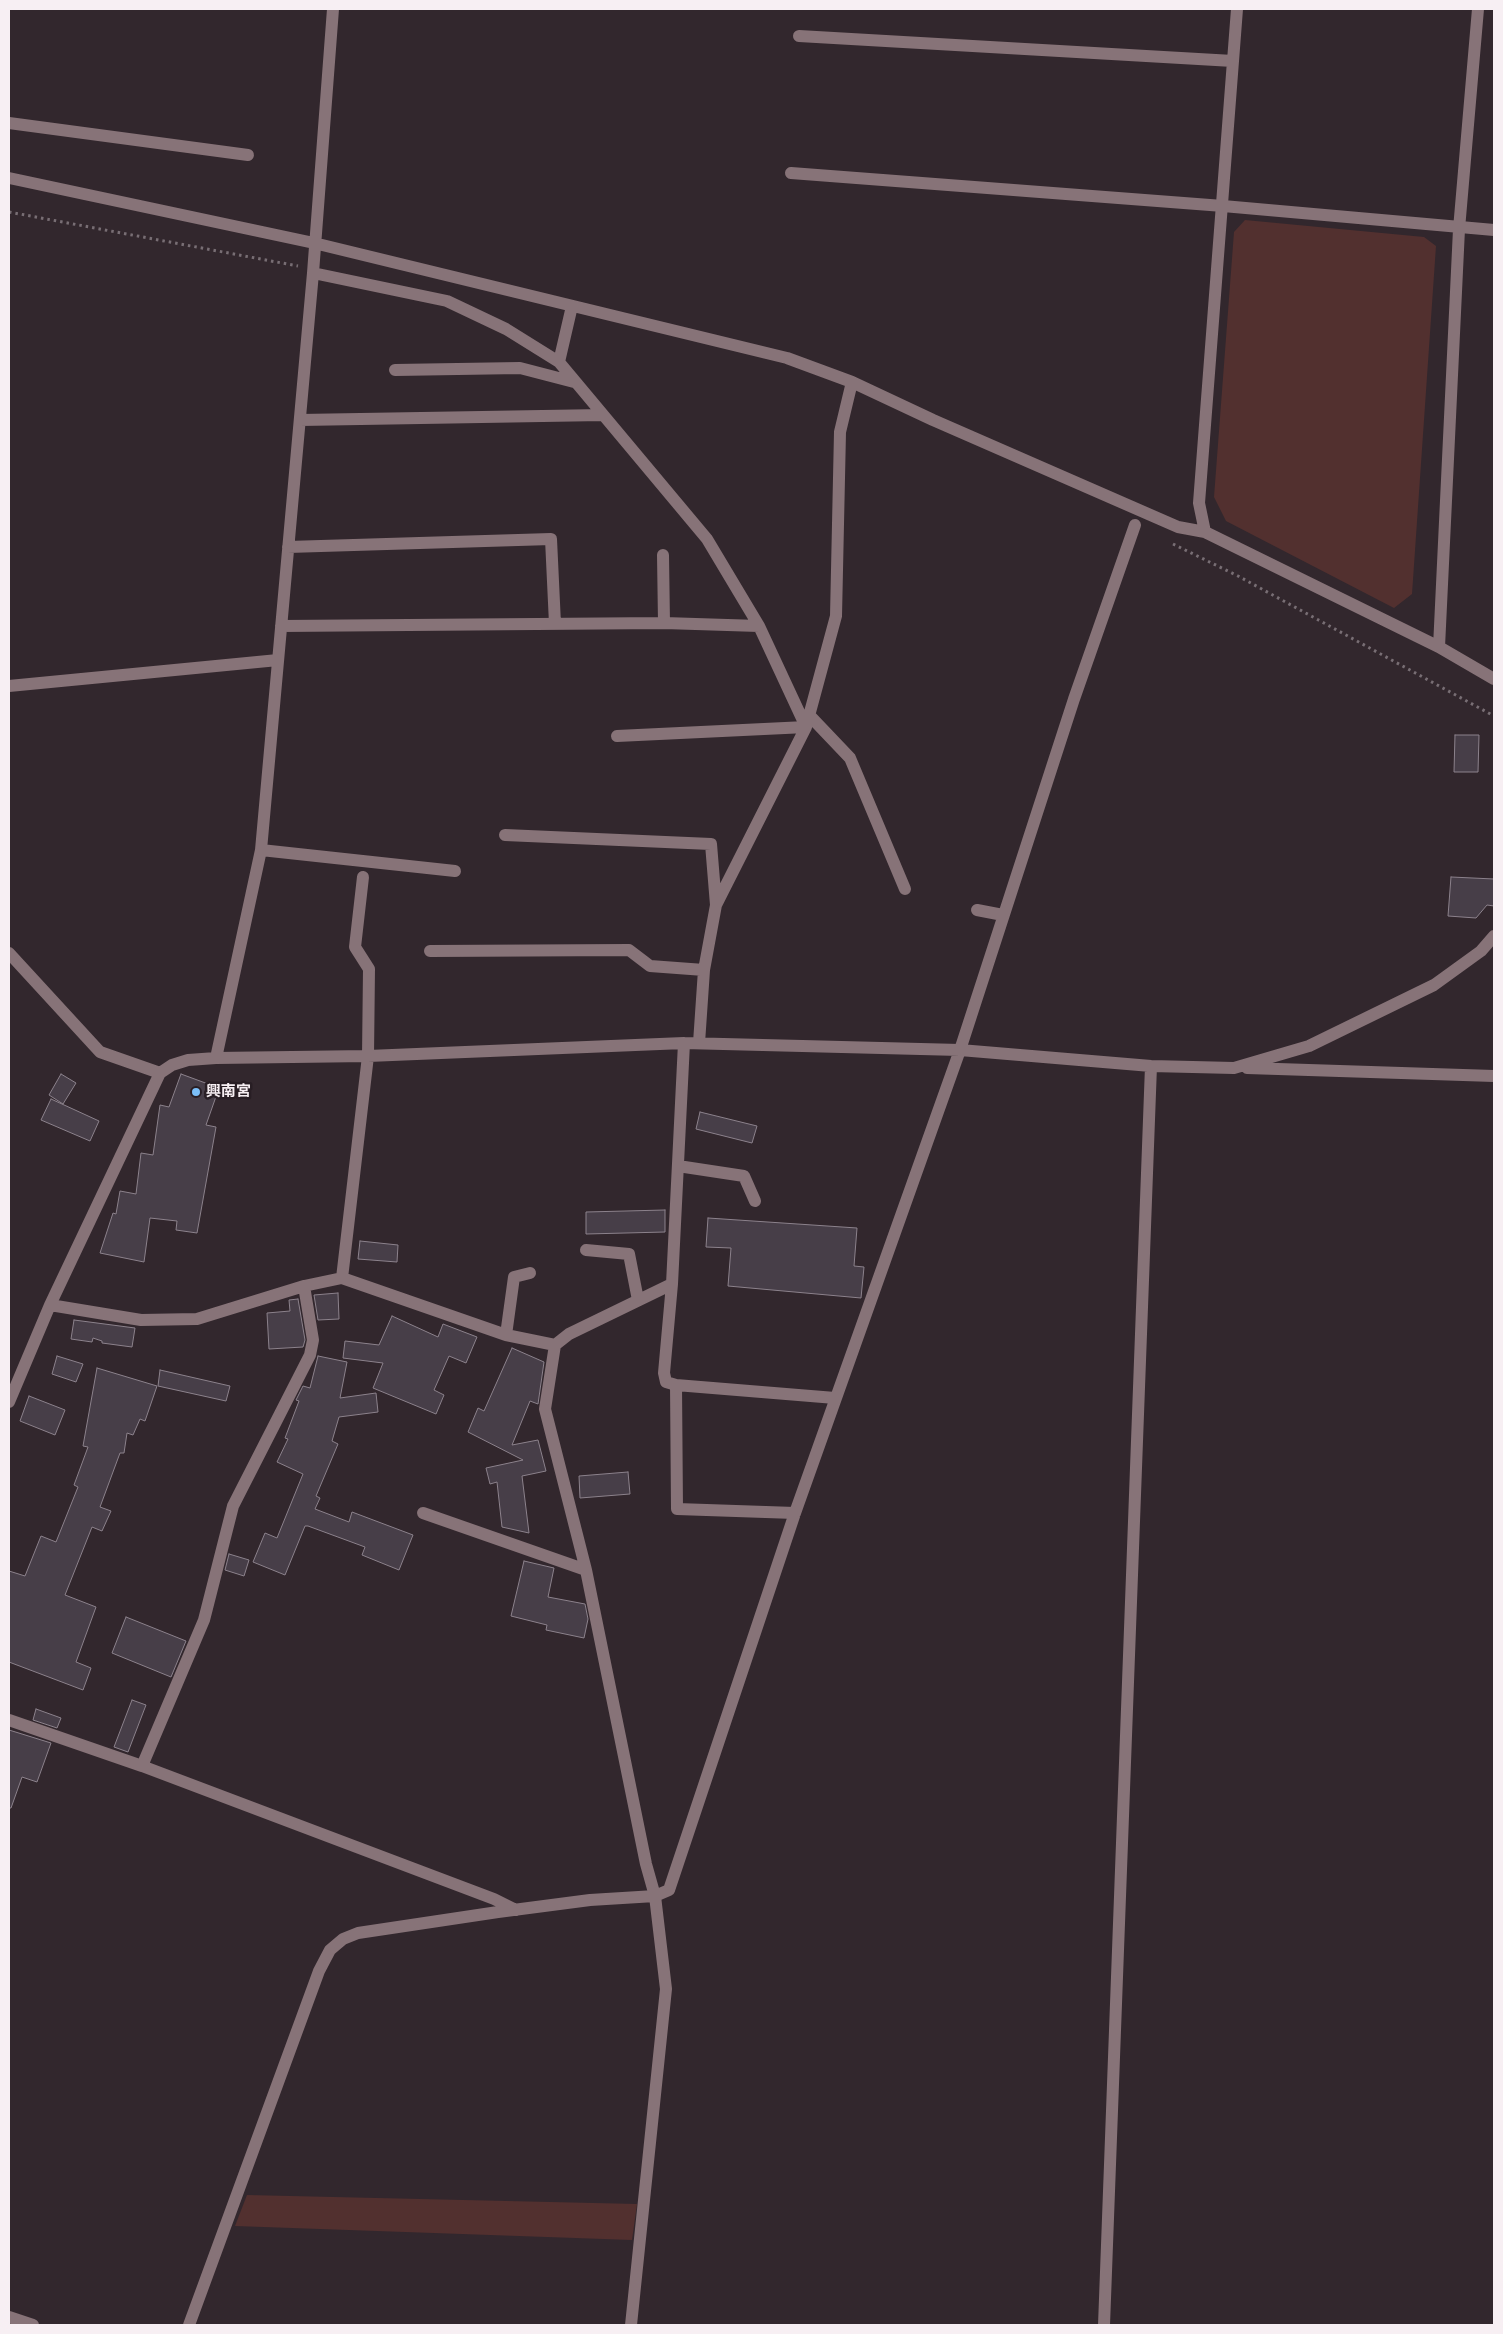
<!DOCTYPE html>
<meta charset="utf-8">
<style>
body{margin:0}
#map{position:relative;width:1503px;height:2334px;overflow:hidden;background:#32272d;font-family:Literata,serif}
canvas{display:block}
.frame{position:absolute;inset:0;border:10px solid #f7eff3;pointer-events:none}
</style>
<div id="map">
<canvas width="1503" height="2334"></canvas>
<div class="frame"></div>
</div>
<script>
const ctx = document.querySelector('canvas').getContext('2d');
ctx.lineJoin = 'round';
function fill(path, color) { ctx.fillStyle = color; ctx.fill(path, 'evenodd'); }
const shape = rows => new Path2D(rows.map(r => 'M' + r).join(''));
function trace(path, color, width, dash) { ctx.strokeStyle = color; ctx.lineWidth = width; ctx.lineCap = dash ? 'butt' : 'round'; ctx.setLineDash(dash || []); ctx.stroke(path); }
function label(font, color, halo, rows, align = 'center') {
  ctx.font = font + ' Literata,"Noto Sans TC",serif'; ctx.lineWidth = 5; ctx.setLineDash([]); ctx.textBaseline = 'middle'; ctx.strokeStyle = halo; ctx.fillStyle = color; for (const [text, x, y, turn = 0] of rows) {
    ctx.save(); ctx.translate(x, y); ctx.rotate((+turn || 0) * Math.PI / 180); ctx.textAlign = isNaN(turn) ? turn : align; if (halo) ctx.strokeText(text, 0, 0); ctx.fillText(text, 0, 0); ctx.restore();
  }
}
const green = shape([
 [1245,220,1424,237,1436,246,1412,594,1394,608,1226,521,1214,497,1234,232],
 [247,2195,637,2204,632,2240,235,2226]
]);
const building = shape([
 [1455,735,1479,735,1478,772,1454,772,1455,735],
 [1451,877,1494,879,1494,906,1487,905,1476,918,1448,916,1451,877],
 [61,1074,76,1083,63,1104,49,1095,61,1074],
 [181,1074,219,1088,206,1125,216,1127,197,1233,176,1230,177,1221,150,1218,144,1262,100,1253,113,1213,116,1214,120,1191,136,1194,141,1153,153,1155,160,1105,169,1107,181,1074],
 [51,1099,99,1121,90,1141,41,1120,51,1099],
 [700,1112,757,1126,752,1143,696,1129,700,1112],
 [665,1210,665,1232,586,1234,586,1212,665,1210],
 [708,1218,857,1228,854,1266,864,1267,861,1298,728,1286,731,1248,706,1247,708,1218],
 [360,1241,398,1245,397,1262,358,1259,360,1241],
 [338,1293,339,1319,318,1320,314,1295,338,1293],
 [298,1299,305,1340,303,1347,269,1349,267,1313,290,1311,289,1300,298,1299],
 [392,1316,438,1337,443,1324,477,1337,466,1363,449,1356,434,1390,444,1395,436,1414,373,1388,383,1363,343,1358,345,1341,379,1345,392,1316],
 [74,1320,135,1328,132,1347,102,1343,102,1341,93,1338,92,1342,71,1339,74,1320],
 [512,1348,544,1362,538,1404,530,1401,512,1445,538,1440,546,1471,522,1476,529,1533,502,1527,497,1482,490,1484,486,1468,523,1460,468,1432,478,1408,484,1411,512,1348],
 [57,1356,83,1364,76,1382,52,1374,57,1356],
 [318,1356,347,1362,340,1398,376,1393,378,1412,339,1417,332,1441,338,1444,316,1496,320,1498,315,1509,349,1522,352,1512,413,1535,399,1570,362,1555,365,1547,308,1526,305,1526,285,1575,253,1562,265,1533,277,1538,303,1474,277,1462,288,1439,285,1438,299,1401,296,1400,303,1386,310,1388,318,1356],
 [97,1368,157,1386,145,1421,140,1419,133,1435,127,1433,124,1453,120,1453,100,1507,111,1511,102,1531,92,1527,65,1595,96,1607,76,1662,91,1668,83,1690,9,1662,9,1571,25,1576,41,1536,56,1542,78,1487,74,1485,88,1447,83,1446,97,1368],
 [160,1370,230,1386,226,1401,158,1386,160,1370],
 [29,1396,65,1410,55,1435,20,1421,29,1396],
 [628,1472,630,1494,580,1498,579,1476,628,1472],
 [229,1554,249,1560,244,1576,225,1570,229,1554],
 [524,1561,554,1568,548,1597,585,1604,588,1619,584,1638,546,1630,547,1625,511,1616,524,1561],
 [126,1617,186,1641,171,1677,112,1653,126,1617],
 [132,1700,146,1705,128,1752,114,1747,132,1700],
 [36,1709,61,1718,57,1728,33,1720,36,1709],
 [9,1730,51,1743,37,1782,22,1777,11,1808,9,1808,9,1730]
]);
const path = shape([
 [9,212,298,266],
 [1173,544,1238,576,1494,716]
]);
const minor = shape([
 [1237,9,1199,503,1205,532,1439,647,1494,679],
 [799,36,1233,61],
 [9,123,248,155],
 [791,173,1223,206,1494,230],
 [9,178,314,243,787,358,852,382,933,420,1178,527,1205,532],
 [313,273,447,301,506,329,559,362],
 [572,306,559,362,707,539,759,626],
 [395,370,520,368,574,382],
 [300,420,603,415],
 [288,547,551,539,555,624],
 [663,555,664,623],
 [281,626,664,623,759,626,806,727,617,736],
 [1439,647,1459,229,1478,9],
 [9,686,278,660],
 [810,716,850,758,905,889],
 [505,835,711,844,716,905],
 [261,850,455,871],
 [977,910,1003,915],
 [430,951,629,950,650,966,704,970],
 [9,953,100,1052,160,1073],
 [699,1043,704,970,716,905,806,727,836,616,840,432,852,382],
 [216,1058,261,850,313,273,333,9],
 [1247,1068,1494,1076],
 [678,1166,744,1176,755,1201],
 [586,1250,629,1254,638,1300],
 [342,1278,368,1056,369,969,355,947,363,877],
 [672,1284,664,1373,666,1382,676,1385,677,1509,795,1513],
 [304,1286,313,1340,310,1355,233,1506,204,1620,142,1766,494,1899,516,1910],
 [50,1305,141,1320,197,1319,304,1286,342,1278,506,1335,555,1345,569,1334,672,1284,684,1043],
 [506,1335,514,1277,530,1273],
 [555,1345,545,1409,586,1570,646,1864,655,1896,666,1989,631,2325],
 [676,1385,835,1398],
 [9,1402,50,1305,160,1073,172,1065,188,1060,216,1058,368,1056,684,1043,960,1050,1151,1066,1234,1068,1309,1046,1434,985,1481,951,1494,936],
 [423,1513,586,1570],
 [9,1720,142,1766],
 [9,2317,33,2325],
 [189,2325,319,1971,330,1950,343,1939,358,1933,498,1912,590,1900,655,1896,669,1890,795,1513,960,1050,1074,699,1135,525],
 [1104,2325,1151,1066]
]);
const markers = [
 [196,1092,5,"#7bbef8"]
];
const poiNames = [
 ["興南宮",206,1092]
];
fill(green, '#52302f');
fill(building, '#473e48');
trace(building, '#8c828c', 1);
trace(path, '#786e74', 3, [2.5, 4]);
trace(minor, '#877378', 12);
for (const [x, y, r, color] of markers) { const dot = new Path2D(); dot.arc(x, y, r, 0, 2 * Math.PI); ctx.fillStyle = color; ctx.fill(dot); trace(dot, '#281e24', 2); }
label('bold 15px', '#f7eff3', '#281e24', poiNames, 'left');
</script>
